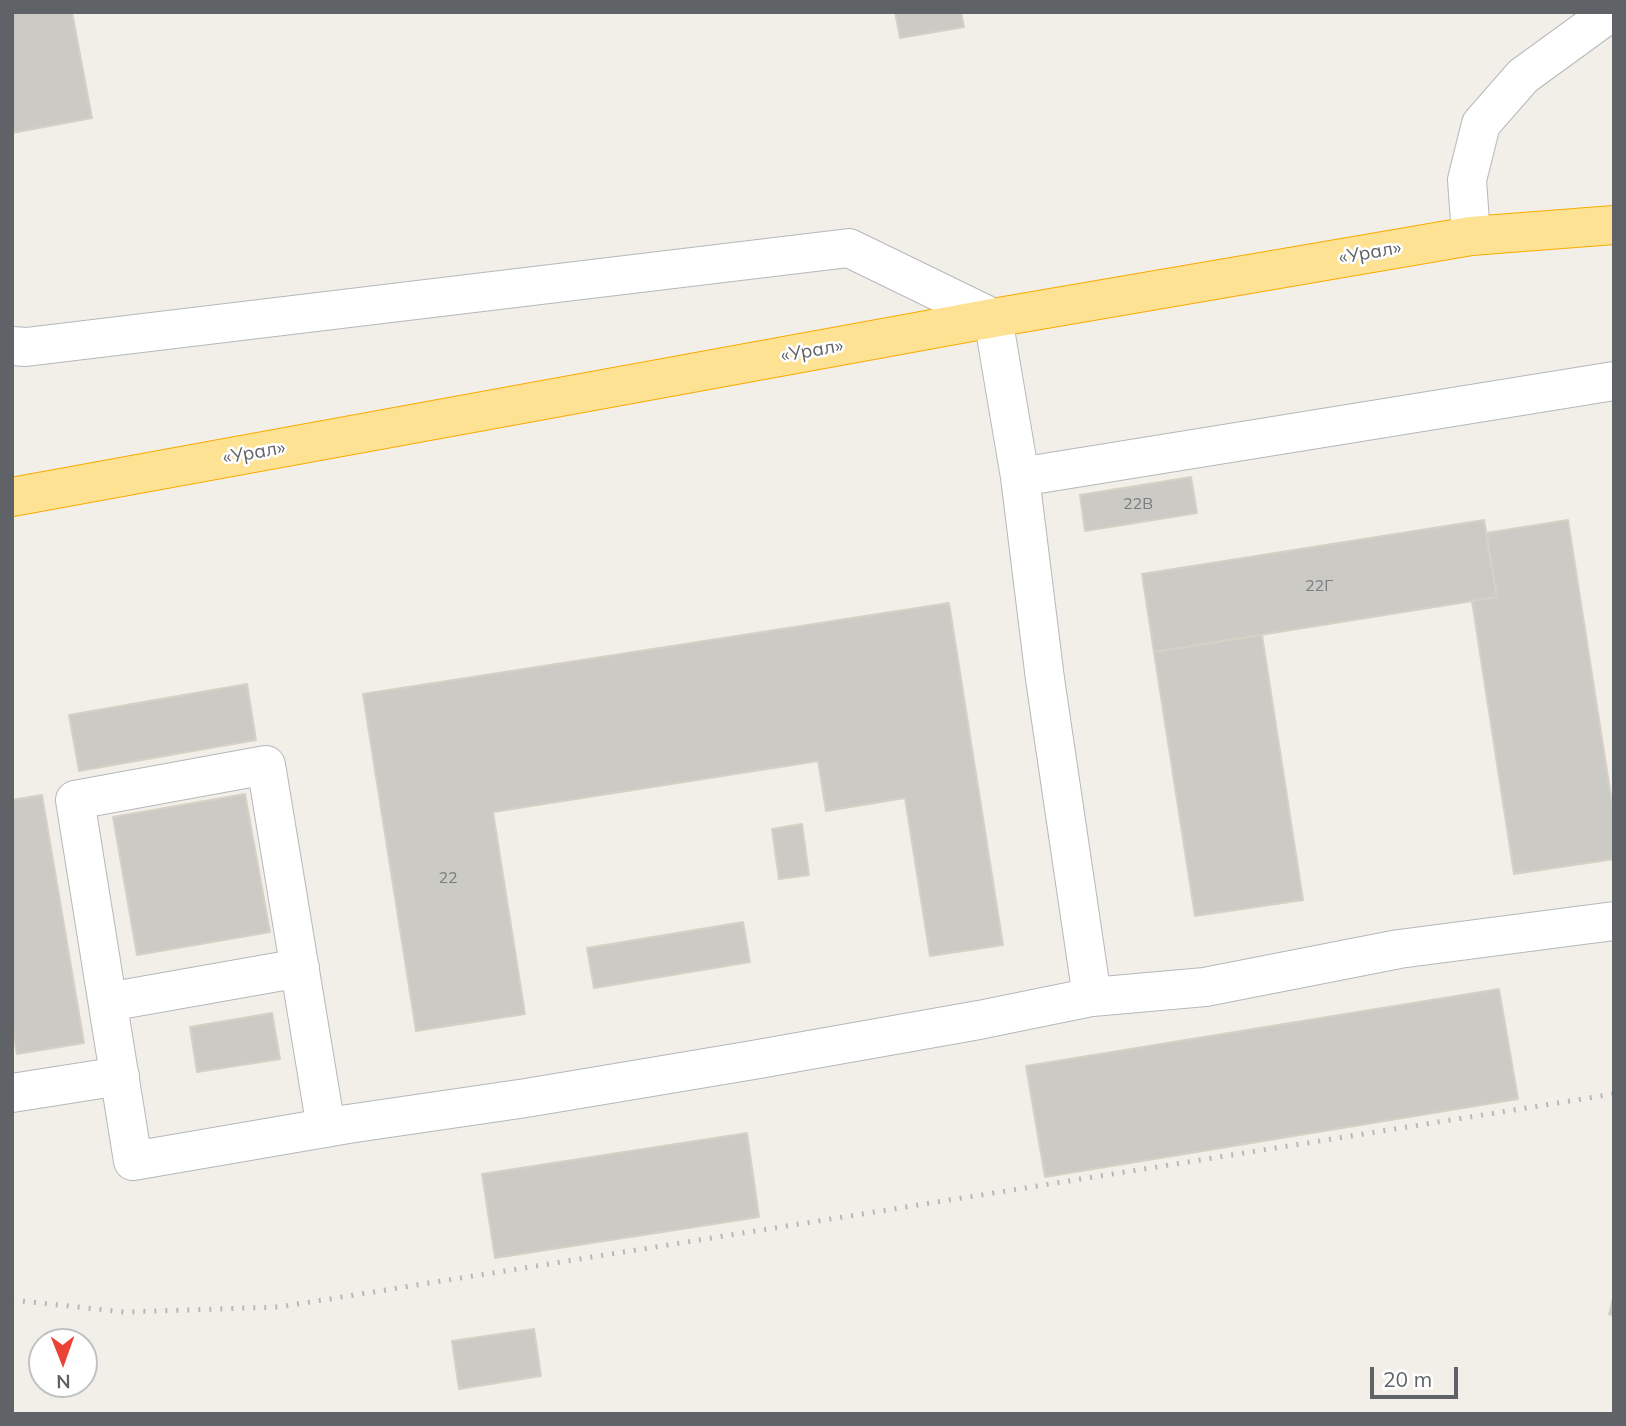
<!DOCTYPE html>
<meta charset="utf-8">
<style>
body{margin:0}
#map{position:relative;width:1626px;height:1426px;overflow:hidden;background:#f1efe8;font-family:Mulish,sans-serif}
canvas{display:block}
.frame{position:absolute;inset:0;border:14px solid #5f6368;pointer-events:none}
.north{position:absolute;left:28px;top:1328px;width:70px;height:70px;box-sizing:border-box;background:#fff;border:2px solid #bfc1c3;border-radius:50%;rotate:179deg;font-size:19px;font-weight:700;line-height:28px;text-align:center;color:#5f6368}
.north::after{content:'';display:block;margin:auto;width:24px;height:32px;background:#ea4335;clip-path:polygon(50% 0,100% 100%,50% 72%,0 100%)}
.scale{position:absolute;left:1370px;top:1367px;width:88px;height:32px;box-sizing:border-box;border:4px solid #5f6368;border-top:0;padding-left:9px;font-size:21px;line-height:24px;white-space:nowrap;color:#5f6368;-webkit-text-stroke:5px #fff;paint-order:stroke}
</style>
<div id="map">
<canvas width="1626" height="1426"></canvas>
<div class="frame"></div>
<div class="north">N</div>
<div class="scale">20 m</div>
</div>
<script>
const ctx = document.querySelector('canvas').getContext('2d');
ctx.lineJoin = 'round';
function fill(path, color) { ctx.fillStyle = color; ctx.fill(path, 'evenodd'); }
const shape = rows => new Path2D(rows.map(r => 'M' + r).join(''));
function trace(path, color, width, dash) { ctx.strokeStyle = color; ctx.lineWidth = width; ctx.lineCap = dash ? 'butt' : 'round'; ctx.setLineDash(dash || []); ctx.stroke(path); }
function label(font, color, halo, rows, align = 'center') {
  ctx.font = font + ' Mulish,sans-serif'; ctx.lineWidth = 5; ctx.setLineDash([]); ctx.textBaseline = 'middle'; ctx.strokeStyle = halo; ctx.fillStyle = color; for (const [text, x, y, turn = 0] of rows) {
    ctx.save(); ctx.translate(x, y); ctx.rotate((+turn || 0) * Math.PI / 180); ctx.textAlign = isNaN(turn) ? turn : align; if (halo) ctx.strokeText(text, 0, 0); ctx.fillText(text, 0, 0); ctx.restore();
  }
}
const building = shape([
 [12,12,72,12,92,118,12,133,12,12],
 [895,12,961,12,964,27,900,38,895,12],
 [1191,477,1197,513,1085,531,1080,495,1191,477],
 [1484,520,1497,597,1154,652,1142,574,1484,520],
 [1568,520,1614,816,1614,859,1514,874,1472,601,1497,597,1486,533,1568,520],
 [949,603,1003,945,930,956,905,798,826,811,818,761,493,812,525,1014,416,1031,363,694,949,603],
 [1262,635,1303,900,1195,916,1154,652,1262,635],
 [247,684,256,740,79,771,69,715,247,684],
 [245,794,270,932,137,955,113,817,245,794],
 [42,795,84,1043,17,1054,12,1024,12,800,42,795],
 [802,824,809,875,779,879,772,829,802,824],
 [743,922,750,962,594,988,587,948,743,922],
 [1499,989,1518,1099,1045,1177,1026,1066,1499,989],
 [272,1013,280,1059,197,1072,190,1027,272,1013],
 [747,1133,759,1217,495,1258,482,1174,747,1133],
 [1614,1295,1614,1316,1609,1314,1614,1295],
 [534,1329,541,1376,459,1389,452,1341,534,1329]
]);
const minor = shape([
 [1471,236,1467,180,1481,124,1523,76,1611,12],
 [12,346,26,347,849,248,993,318,1020,477,1614,381],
 [1020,477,1045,679,1092,997],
 [108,1002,300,968],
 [12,1093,120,1076],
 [326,1128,266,765,75,800,133,1161,348,1124,526,1098,753,1060,979,1020,1092,997,1205,987,1399,949,1614,921]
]);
const highway = shape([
 [12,497,993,318,1471,236,1614,225]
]);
const rail = shape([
 [12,1300,124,1312,279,1307,1614,1094]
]);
const numberNames = [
 ["22В",1138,504],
 ["22Г",1319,586],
 ["22",448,878]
];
const streetNames = [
 ["«Урал»",1370,253,-10],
 ["«Урал»",812,351,-10],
 ["«Урал»",254,453,-10]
];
fill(building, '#cccac5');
trace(building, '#d6d1c6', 2);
trace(minor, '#b5b8bc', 40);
trace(highway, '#f9ab00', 40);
trace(minor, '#fff', 38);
trace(highway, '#fde293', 38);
trace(rail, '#b6b7b8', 5, [2, 9]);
label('16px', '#7a7d7f', null, numberNames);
label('19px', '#5f6368', '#fff', streetNames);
</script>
